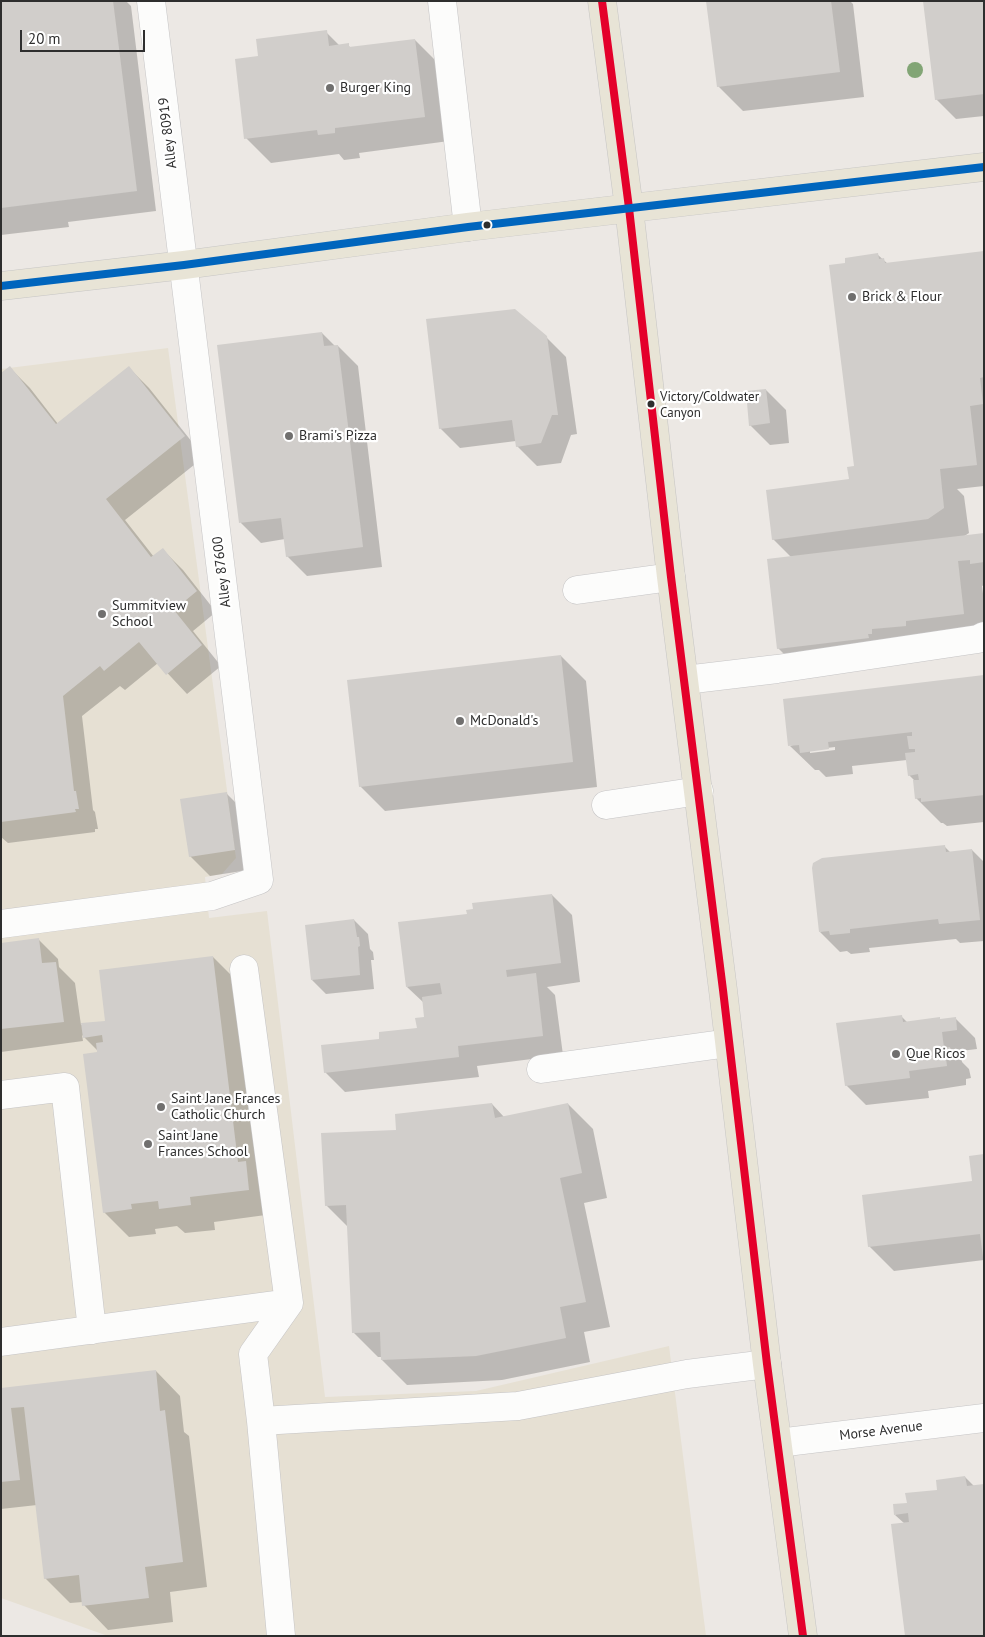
<!DOCTYPE html>
<style>
body{margin:0}
#map{position:relative;width:985px;height:1637px;overflow:hidden;background:#ece8e4;font-family:"PT Sans",sans-serif}
canvas{display:block}
.frame{position:absolute;inset:0;border:2px solid #2e2e2e;pointer-events:none}
.scale{position:absolute;left:20px;top:30px;width:125px;height:22px;box-sizing:border-box;border:2px solid #2e2e2e;border-top:0;padding-left:6px;font-size:15px;line-height:18px;white-space:nowrap;color:#2e2e2e;-webkit-text-stroke:4px #fff;paint-order:stroke}
</style>
<div id="map">
<canvas width="985" height="1637"></canvas>
<div class="frame"></div>
<div class="scale">20 m</div>
</div>
<script>
const ctx = document.querySelector('canvas').getContext('2d');
ctx.lineJoin = 'round';
function fill(path, color) { ctx.fillStyle = color; ctx.fill(path, 'evenodd'); }
const shape = rows => new Path2D(rows.map(r => 'M' + r).join(''));
function trace(path, color, width, dash) { ctx.strokeStyle = color; ctx.lineWidth = width; ctx.lineCap = dash ? 'butt' : 'round'; ctx.setLineDash(dash || []); ctx.stroke(path); }
function label(font, color, halo, rows, align = 'center') {
  ctx.font = font + ' "PT Sans",sans-serif'; ctx.lineWidth = 4.5; ctx.setLineDash([]); ctx.textBaseline = 'middle'; ctx.strokeStyle = halo; ctx.fillStyle = color; for (const [text, x, y, turn = 0] of rows) {
    ctx.save(); ctx.translate(x, y); ctx.rotate((+turn || 0) * Math.PI / 180); ctx.textAlign = isNaN(turn) ? turn : align; if (halo) ctx.strokeText(text, 0, 0); ctx.fillText(text, 0, 0); ctx.restore();
  }
}
const education = shape([
 [168,348,236,858,222,874,205,877,209,918,267,911,325,1397,476,1391,669,1346,706,1636,108,1636,1,1598,1,369]
]);
const shadow = shape([
 [1,1,126,1,131,6,156,211,68,222,69,227,1,235],
 [707,1,850,1,853,4,864,97,743,111,718,86],
 [984,1,984,116,956,119,936,99],
 [326,32,340,46,348,45,351,48,415,40,440,65,449,141,359,153,360,158,344,160,339,154,271,163,246,138,260,57],
 [984,252,984,486,957,489,964,496,969,533,963,537,984,535,984,585,982,586,984,601,984,639,803,673,778,648,791,557,773,539,852,481,855,467,847,264,878,255,888,264],
 [322,333,335,346,338,346,358,366,382,567,307,576,287,556,285,539,261,543,241,523,218,346],
 [546,337,566,357,577,434,571,435,561,463,537,466,517,446,516,441,460,448,440,428],
 [10,368,30,388,58,424,129,368,149,388,204,457,125,520,154,557,163,550,183,570,216,612,193,631,221,666,187,694,158,663,125,690,120,686,82,716,93,810,95,812,98,829,95,829,95,832,8,843,1,837,1,374],
 [766,390,786,410,789,443,770,445,750,425],
 [561,656,586,681,597,787,385,811,360,786],
 [984,676,984,822,947,826,943,823,941,823,916,798,914,780,909,775,907,760,852,766,853,774,826,777,819,770,815,770,790,746],
 [835,747,835,750,810,753,810,750],
 [226,793,246,813,255,869,210,876,190,856],
 [945,847,951,853,972,850,984,862,984,941,960,943,956,939,869,948,870,952,851,954,847,951,840,952,820,932],
 [552,895,572,915,580,982,547,987,555,995,563,1055,477,1066,479,1077,345,1092,325,1072,381,1040,418,1029,426,1018,424,1003,407,987,468,915],
 [354,920,368,934,370,949,373,952,374,960,371,960,374,989,326,994,312,980],
 [38,939,58,959,59,967,75,983,81,1025,106,1022,213,957,238,982,273,1214,214,1222,215,1230,185,1233,177,1226,155,1229,156,1234,129,1237,104,1212,98,1051,82,1035,83,1041,1,1052,1,944],
 [901,1016,908,1023,955,1018,975,1038,977,1049,961,1051,962,1062,969,1069,971,1078,966,1079,966,1085,928,1091,929,1098,866,1105,846,1085],
 [492,1104,504,1117,568,1104,593,1129,607,1198,584,1203,610,1327,584,1332,590,1362,502,1380,407,1385,382,1360,382,1357,378,1357,353,1332,348,1227,326,1205,398,1131],
 [984,1155,984,1260,894,1271,869,1246,974,1182],
 [156,1371,180,1396,184,1432,189,1436,207,1587,170,1592,173,1622,108,1630,84,1605,83,1602,70,1603,45,1578,37,1505,1,1509,1,1389],
 [965,1477,974,1486,984,1636,905,1524,895,1515,908,1504,938,1491]
]);
const building = shape([
 [1,1,113,1,137,191,1,208],
 [706,1,831,1,840,72,717,87],
 [923,1,984,1,984,94,935,100],
 [327,30,329,46,349,43,349,47,415,39,425,117,335,128,335,133,318,135,317,130,244,139,235,59,258,56,256,39],
 [984,251,984,377,980,378,983,404,970,406,977,465,940,469,944,508,928,519,772,540,766,490,849,479,847,467,854,466,829,265,845,263,845,258,878,253,879,259,884,258,885,263],
 [515,309,547,336,558,415,552,415,541,443,516,447,512,420,439,429,426,319],
 [322,332,324,346,338,345,363,547,286,557,281,518,239,523,217,345],
 [10,366,56,424,129,366,185,436,106,499,151,557,163,548,197,591,174,610,202,645,166,675,139,642,104,671,100,666,63,696,74,791,76,791,79,809,75,809,76,812,1,822,1,373],
 [766,389,770,423,749,426,746,391],
 [984,533,984,562,970,564,970,560,958,561,964,614,906,621,906,626,872,629,872,634,868,634,869,638,777,649,767,559],
 [561,655,573,762,359,787,347,680],
 [984,675,984,795,921,802,921,798,915,799,913,780,919,780,918,774,908,776,905,753,915,752,915,749,909,749,907,736,912,736,912,732,828,742,829,749,800,753,799,745,788,746,783,699],
 [227,792,235,850,189,857,180,799],
 [945,845,946,852,972,849,980,920,939,924,938,919,850,929,850,933,830,935,829,931,819,932,812,868,813,863,822,858],
 [552,894,561,963,506,970,507,977,536,973,543,1036,458,1046,459,1057,324,1073,321,1045,379,1039,379,1032,417,1028,415,1018,424,1017,422,997,442,994,440,983,406,987,398,922,467,914,466,910,473,909,472,903],
 [354,919,357,937,359,937,360,946,358,947,360,975,311,980,305,925],
 [39,938,42,963,56,962,64,1022,1,1029,1,943],
 [213,956,238,1162,246,1161,249,1190,190,1197,191,1205,159,1209,158,1201,131,1204,132,1209,103,1213,83,1054,97,1052,96,1043,103,1042,102,1035,83,1038,81,1023,105,1021,99,970],
 [902,1015,903,1022,940,1017,940,1019,956,1017,957,1030,942,1032,944,1048,950,1047,951,1059,946,1059,947,1066,909,1071,910,1078,845,1086,836,1023],
 [492,1103,495,1118,568,1103,582,1173,560,1178,586,1302,560,1307,566,1338,476,1356,381,1360,380,1332,352,1333,346,1205,325,1206,321,1133,396,1130,395,1114],
 [984,1154,984,1257,983,1257,980,1234,868,1247,862,1195,972,1181,969,1156],
 [156,1370,160,1411,165,1410,183,1562,145,1567,149,1598,82,1606,79,1575,44,1579,24,1407,11,1408,20,1480,1,1482,1,1388],
 [965,1476,967,1486,984,1484,984,1636,905,1636,891,1524,909,1522,908,1513,894,1515,893,1504,907,1503,905,1493,937,1490,936,1480]
]);
const minor = shape([
 [442,1,468,227],
 [577,590,671,577],
 [685,680,777,669,978,639,984,636],
 [606,805,699,791],
 [1,924,212,896,259,880,151,1],
 [244,969,289,1303,253,1354,261,1421,281,1636],
 [541,1069,729,1043],
 [1,1095,65,1087,92,1330],
 [1,1342,289,1303],
 [261,1421,518,1406,687,1374,767,1364],
 [778,1443,984,1418]
]);
const major = shape([
 [602,1,629,208,671,577,723,990,767,1364,803,1636],
 [1,286,184,265,468,227,984,167]
]);
const bus1 = shape([
 [602,1,629,208,671,577,723,990,767,1364,803,1636]
]);
const bus2 = shape([
 [1,286,184,265,468,227,984,167]
]);
const trees = [
 [915,70]
];
const markers = [
 [330,88,5,"#706f6e"],
 [487,225,4.5,"#2e2e2e"],
 [852,297,5,"#706f6e"],
 [651,404,4.5,"#2e2e2e"],
 [289,436,5,"#706f6e"],
 [102,614,5,"#706f6e"],
 [460,721,5,"#706f6e"],
 [896,1054,5,"#706f6e"],
 [161,1107,5,"#706f6e"],
 [148,1144,5,"#706f6e"]
];
const busNames = [
 ["Victory/Coldwater",660,397],
 ["Canyon",660,413]
];
const poiNames = [
 ["Burger King",340,88],
 ["Brick & Flour",862,297],
 ["Brami's Pizza",299,436],
 ["Summitview",112,606],
 ["School",112,622],
 ["McDonald's",470,721],
 ["Que Ricos",906,1054],
 ["Saint Jane Frances",171,1099],
 ["Catholic Church",171,1115],
 ["Saint Jane",158,1136],
 ["Frances School",158,1152]
];
const streetNames = [
 ["Alley 80919",168,133,-97],
 ["Alley 87600",222,572,-97],
 ["Morse Avenue",881,1431,-7]
];
fill(education, '#e6e0d3');
fill(shadow, '#0003');
fill(building, '#d1cecb');
trace(minor, '#c5c4c5', 29);
trace(major, '#c6c5c4', 29);
trace(minor, '#fcfcfb', 28);
trace(major, '#e8e4d6', 28);
trace(bus1, '#e4002b', 8);
trace(bus2, '#0065bd', 8);
ctx.fillStyle = '#82a575';
for (const [x, y] of trees) { ctx.beginPath(); ctx.arc(x, y, 8, 0, 2 * Math.PI); ctx.fill(); }
for (const [x, y, r, color] of markers) { const dot = new Path2D(); dot.arc(x, y, r, 0, 2 * Math.PI); ctx.fillStyle = color; ctx.fill(dot); trace(dot, '#fff', 2); }
label('13px', '#2e2e2e', '#fff', busNames, 'left');
label('14px', '#2e2e2e', '#fff', poiNames, 'left');
label('14px', '#2e2e2e', '#fff', streetNames);
</script>
